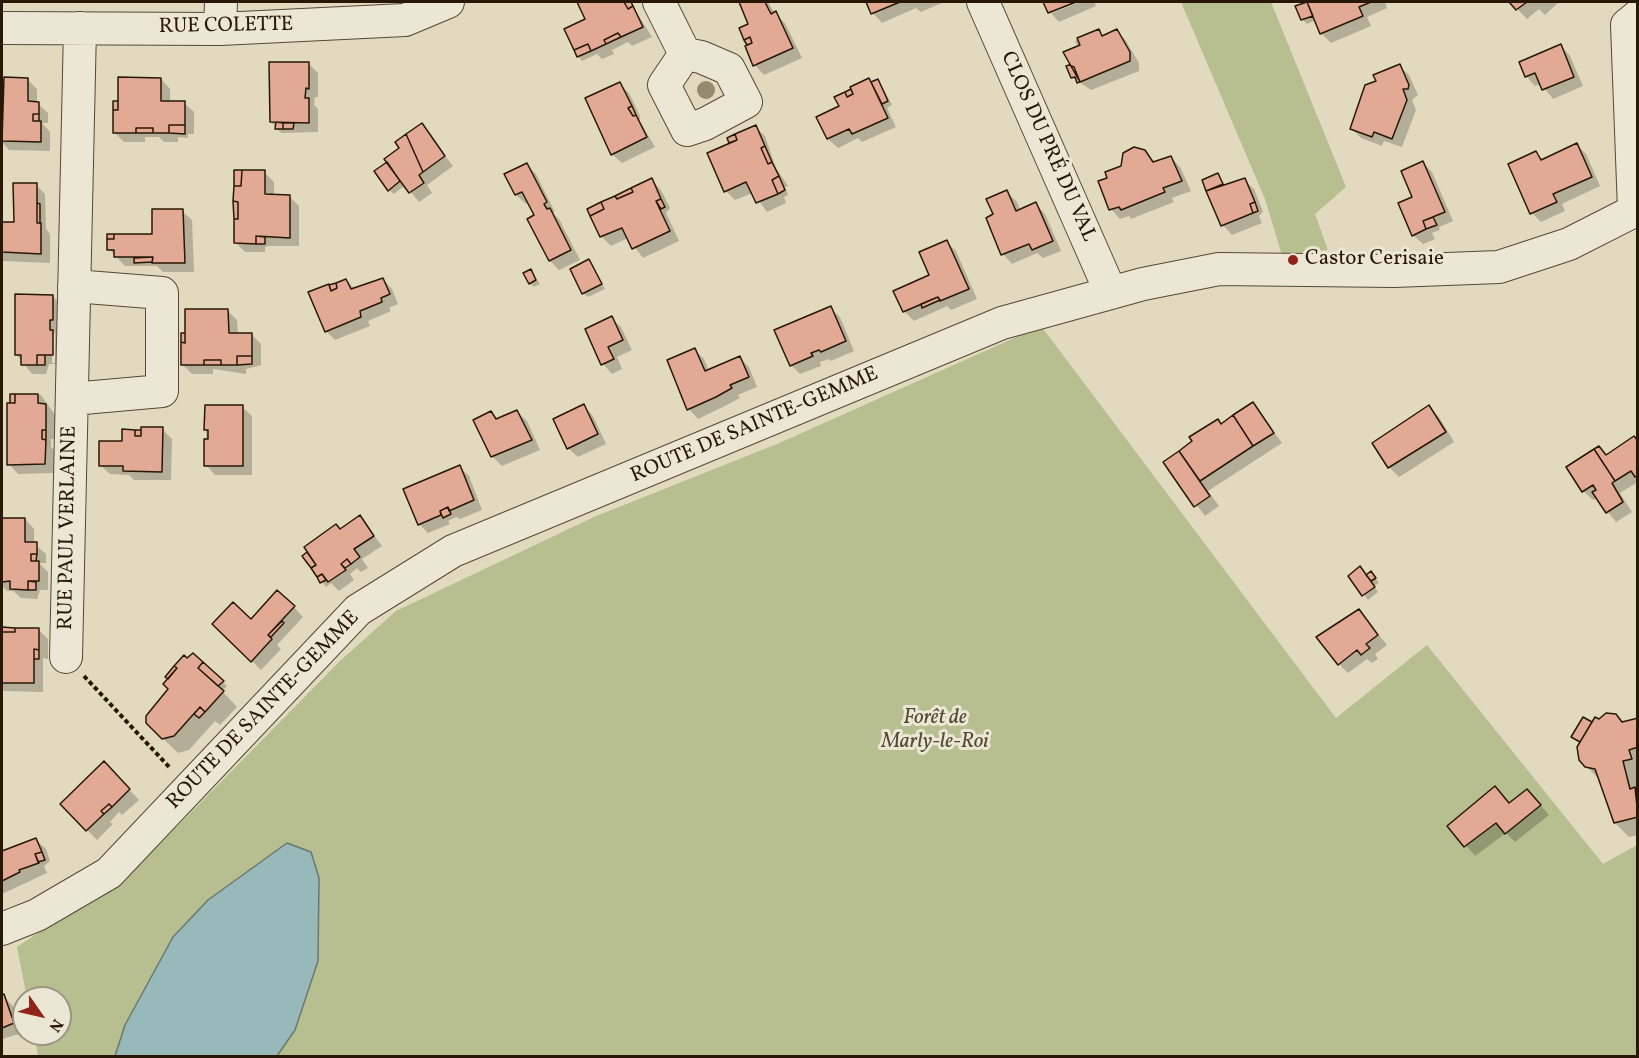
<!DOCTYPE html>
<meta charset="utf-8">
<style>
body{margin:0}
#map{position:relative;width:1639px;height:1058px;overflow:hidden;background:#e1dabf;font-family:Vollkorn,serif}
canvas{display:block}
.frame{position:absolute;inset:0;border:3px solid #281705;pointer-events:none}
.north{position:absolute;left:12px;top:986px;width:60px;height:60px;box-sizing:border-box;background:#ece7d5;border:2px solid #9e9482;border-radius:50%;rotate:124deg;font-size:16px;font-weight:700;line-height:24px;text-align:center;color:#281705}
.north::after{content:'';display:block;margin:auto;width:21px;height:27px;background:#8f2418;clip-path:polygon(50% 0,100% 100%,50% 72%,0 100%)}
</style>
<div id="map">
<canvas width="1639" height="1058"></canvas>
<div class="frame"></div>
<div class="north">N</div>
</div>
<script>
const ctx = document.querySelector('canvas').getContext('2d');
ctx.lineJoin = 'round';
function fill(path, color) { ctx.fillStyle = color; ctx.fill(path, 'evenodd'); }
const shape = rows => new Path2D(rows.map(r => 'M' + r).join(''));
function trace(path, color, width, dash) { ctx.strokeStyle = color; ctx.lineWidth = width; ctx.lineCap = dash ? 'butt' : 'round'; ctx.setLineDash(dash || []); ctx.stroke(path); }
function label(font, color, halo, rows, align = 'center') {
  ctx.font = font + ' Vollkorn,serif'; ctx.lineWidth = 6; ctx.setLineDash([]); ctx.textBaseline = 'middle'; ctx.strokeStyle = halo; ctx.fillStyle = color; for (const [text, x, y, turn = 0] of rows) {
    ctx.save(); ctx.translate(x, y); ctx.rotate((+turn || 0) * Math.PI / 180); ctx.textAlign = isNaN(turn) ? turn : align; if (halo) ctx.strokeText(text, 0, 0); ctx.fillText(text, 0, 0); ctx.restore();
  }
}
const green = shape([
 [1181,2,1271,2,1346,187,1315,214,1328,250,1282,255,1265,199],
 [1041,326,1336,718,1427,645,1603,864,1637,845,1637,1056,38,1056,34,1034,60,1034,60,998,27,998,17,947,140,864,341,660,396,611,594,517,777,444]
]);
const water = shape([
 [287,843,311,852,319,878,318,961,295,1030,277,1056,115,1056,125,1025,173,937,208,900,287,843]
]);
const shadow = shape([
 [579,2,630,2,652,37,632,46,628,42,612,50,614,54,602,59,597,54,582,61,578,56,587,19],
 [744,2,768,2,775,14,785,23,802,58,764,75,755,65,747,47,749,46,750,25,741,3],
 [868,2,944,2,921,12,916,8,882,23,873,13],
 [1045,2,1072,2,1052,10,1052,13,1080,2,1094,2,1096,6,1059,22,1050,12],
 [1511,2,1559,2,1545,15,1539,9,1527,19],
 [1309,3,1385,2,1387,8,1367,17,1371,26,1331,43,1321,33,1316,20,1307,24,1303,20,1297,7],
 [1098,31,1104,37,1117,31,1126,41,1139,63,1139,71,1091,90,1072,77,1078,47,1075,41],
 [1561,46,1570,56,1583,86,1553,99,1541,84,1535,86,1526,76],
 [308,63,318,73,318,97,315,97,314,105,318,109,318,132,281,133,271,122],
 [1399,66,1409,75,1418,95,1412,100,1416,110,1402,147,1384,141,1382,146,1361,138,1351,128],
 [27,79,37,89,37,103,48,113,48,123,42,123,50,132,50,151,9,150,2,142,2,104,5,104],
 [161,79,170,89,170,103,184,103,194,112,194,134,188,134,188,138,178,137,178,142,164,142,159,137,145,137,145,142,124,142,114,132,117,103],
 [869,80,873,83,878,81,882,86,892,105,887,108,896,127,862,142,858,138,838,148,828,139,818,117,840,107],
 [620,84,629,93,640,116,640,121,655,147,622,163,612,154],
 [421,125,453,166,427,185,432,193,419,202,405,185,394,194,389,190,389,162],
 [755,127,765,136,776,168,788,186,785,187,788,195,784,197,786,203,767,212,753,193,735,200,726,191,730,142],
 [1577,145,1586,154,1600,186,1562,204,1565,211,1541,222,1532,213,1536,153,1544,160],
 [1144,151,1155,163,1171,157,1180,167,1191,191,1172,198,1174,202,1131,219,1129,216,1120,219,1111,209,1109,178],
 [1423,163,1432,172,1453,221,1439,227,1440,230,1432,233,1435,239,1423,244,1413,235,1414,198],
 [527,165,536,174,555,212,553,213,559,219,580,260,559,270,550,261,529,203,526,204,516,195,506,175],
 [264,172,274,182,274,196,289,196,299,206,299,246,269,246,265,247,265,252,245,252,235,242],
 [1218,175,1225,186,1244,180,1254,189,1263,212,1259,216,1262,223,1232,235,1223,225,1204,180],
 [652,180,661,190,670,208,666,213,679,241,643,258,628,238,611,246,601,236,589,210],
 [36,185,45,194,46,229,50,234,50,263,2,261,2,224,15,223],
 [1007,192,1017,202,1020,210,1036,204,1045,214,1061,251,1043,258,1037,253,1012,264,1003,254,987,219,995,215],
 [182,211,192,220,194,272,163,272,157,266,125,266,109,249,154,236],
 [947,242,956,251,977,299,951,310,947,306,914,321,904,311,931,276],
 [589,261,605,289,588,297,583,293],
 [531,271,540,284,534,287,530,283],
 [383,279,392,289,398,304,389,308,391,311,368,321,370,326,335,340,326,331,346,280,355,289],
 [52,296,62,306,62,364,49,364,46,374,32,374,16,354],
 [52,330,55,333,55,363,52,363],
 [830,308,840,317,854,351,831,361,829,359,820,362,821,366,800,374,791,365],
 [228,311,237,320,238,334,252,335,261,344,261,365,246,369,246,374,213,369,213,374,192,374,183,365],
 [611,318,621,327,632,350,617,357,622,369,612,374,603,364,587,330],
 [695,350,704,359,709,371,740,358,749,367,757,387,738,395,740,398,725,406,698,419,689,409],
 [11,395,41,395,55,415,55,439,51,439,51,447,55,451,54,473,18,474,9,464],
 [1253,404,1282,443,1208,491,1219,506,1205,516,1165,463],
 [206,406,242,407,252,416,252,475,215,475,206,465],
 [584,406,593,416,606,444,578,457,568,448],
 [1429,407,1439,417,1454,442,1399,477,1389,467],
 [517,412,527,421,540,450,502,466,492,456,491,413,498,420],
 [162,429,172,439,171,480,134,480,129,475,110,474,100,465],
 [1638,442,1638,482,1620,493,1632,512,1616,522,1597,498,1593,500,1583,491,1599,448,1607,456],
 [460,467,469,476,482,510,460,519,457,517,454,518,448,521,450,524,428,533,419,524],
 [360,517,382,546,362,559,368,568,361,572,357,568,350,574,354,580,339,591,331,583,326,587,304,556,307,554,312,558,341,530],
 [25,519,34,529,34,544,46,554,46,563,39,563,48,572,48,590,40,590,37,599,21,598,13,591,7,591,2,586,2,544],
 [1350,576,1375,578,1379,583,1374,586,1378,592,1368,600],
 [294,607,303,617,277,645,281,649,261,670,215,624,251,621],
 [1359,611,1387,645,1375,654,1378,659,1372,663,1367,659,1348,673,1339,664],
 [2,629,38,629,48,639,48,659,43,658,43,692,2,691],
 [193,655,227,686,222,691,237,707,220,725,215,721,189,750,178,753,147,723,149,712,170,689],
 [1584,719,1592,724,1623,723,1638,719,1638,835,1629,837,1615,823,1601,781,1586,766,1581,743,1573,737],
 [113,772,139,800,122,815,119,812,110,822,113,824,97,840,62,804],
 [1495,788,1510,804,1536,800,1549,815,1515,842,1506,833,1475,856,1449,826],
 [36,840,46,849,50,861,44,866,47,873,2,894,2,852],
 [3,996,13,1006,23,1033,2,1039]
]);
const building = shape([
 [577,2,624,2,628,9,633,6,643,27,621,37,618,33,604,40,606,44,591,51,588,44,574,50,564,29,585,19,577,2],
 [624,2,631,2,633,6,628,9,624,2],
 [739,2,765,2,771,14,776,11,793,48,753,66,745,46,752,43,750,37,744,40,739,28,748,24,739,2],
 [866,2,900,2,871,14,866,2],
 [1043,2,1076,2,1048,13,1043,2],
 [1307,2,1371,2,1359,7,1363,16,1320,34,1307,2],
 [1307,2,1313,16,1301,20,1295,6,1307,2],
 [1509,2,1527,2,1516,10,1509,2],
 [1099,29,1102,36,1117,29,1130,52,1130,61,1080,82,1063,52,1080,45,1077,38,1099,29],
 [618,33,621,37,606,44,604,40,618,33],
 [750,37,752,43,747,45,744,40,750,37],
 [588,44,591,51,577,57,574,50,588,44],
 [1561,44,1574,77,1542,90,1535,73,1525,77,1519,62,1561,44],
 [269,62,309,62,309,89,306,88,305,98,309,98,309,123,270,122,269,62],
 [1400,64,1409,85,1408,89,1403,89,1407,100,1392,139,1374,132,1372,137,1350,129,1365,85,1376,81,1373,75,1400,64],
 [1069,65,1074,67,1080,82,1077,83,1075,77,1071,78,1066,66,1069,65],
 [4,77,28,78,28,101,39,102,39,114,33,114,33,121,41,121,41,142,2,141,4,77],
 [118,77,161,78,161,101,185,101,185,125,169,125,169,133,153,133,153,128,136,128,136,133,113,133,113,110,118,110,118,77],
 [869,78,888,118,852,134,849,129,827,139,816,117,839,106,834,97,845,92,847,97,853,94,850,87,869,78],
 [878,79,888,101,882,104,871,82,878,79],
 [620,82,632,106,628,108,633,116,636,115,647,137,611,155,585,98,620,82],
 [851,89,853,94,847,97,845,92,851,89],
 [113,101,118,101,118,110,113,110,113,101],
 [632,106,636,115,633,116,628,108,632,106],
 [33,114,39,114,39,121,33,121,33,114],
 [276,122,283,123,283,129,275,129,276,122],
 [283,123,294,123,293,129,283,129,283,123],
 [422,123,445,156,423,172,406,134,422,123],
 [169,125,185,125,185,134,169,133,169,125],
 [756,125,765,146,761,148,768,164,772,162,779,176,772,180,778,194,756,203,746,182,724,192,707,153,737,140,735,134,756,125],
 [136,128,153,128,153,133,136,133,136,128],
 [406,134,423,172,419,175,424,183,409,193,384,159,399,148,395,142,406,134],
 [735,134,737,140,729,143,727,138,735,134],
 [1577,143,1592,177,1553,194,1557,202,1530,214,1508,164,1536,151,1541,160,1577,143],
 [765,146,772,162,768,164,761,148,765,146],
 [1134,147,1145,150,1153,162,1171,156,1182,181,1163,188,1165,192,1121,210,1119,207,1109,210,1098,181,1107,178,1105,172,1121,166,1123,153,1134,147],
 [1423,161,1445,212,1423,221,1426,229,1412,236,1398,203,1412,197,1401,171,1423,161],
 [387,162,400,181,388,191,374,171,387,162],
 [527,163,547,202,544,204,547,209,550,208,571,250,549,261,527,219,534,215,522,192,515,195,504,174,527,163],
 [234,170,242,170,241,186,234,186,234,170],
 [242,170,265,170,265,194,290,195,290,238,256,236,256,244,234,243,234,219,238,219,238,202,233,201,234,186,241,186,242,170],
 [1218,173,1223,184,1206,191,1202,180,1218,173],
 [779,176,785,190,778,194,772,180,779,176],
 [652,178,661,199,656,201,670,231,632,249,622,228,600,237,590,216,604,209,601,202,615,196,617,199,633,192,631,188,652,178],
 [1245,178,1255,202,1250,204,1253,213,1221,226,1206,191,1245,178],
 [13,183,37,183,37,223,41,223,41,254,2,252,2,222,14,222,13,183],
 [631,188,633,192,617,199,615,196,631,188],
 [1007,190,1016,211,1036,202,1053,241,1032,250,1029,244,1001,255,986,218,993,214,986,199,1007,190],
 [661,199,665,207,661,209,656,201,661,199],
 [233,201,238,202,238,219,234,219,233,201],
 [601,202,604,209,590,216,587,209,601,202],
 [1255,202,1258,211,1253,213,1250,204,1255,202],
 [37,203,40,204,40,223,37,223,37,203],
 [152,209,183,209,185,263,152,263,153,257,114,257,114,250,107,250,107,239,114,239,114,234,152,234,152,209],
 [1433,217,1437,225,1426,229,1423,221,1433,217],
 [107,234,114,234,114,239,107,239,107,234],
 [256,236,265,237,265,244,256,244,256,236],
 [947,240,969,289,940,301,938,297,903,312,893,291,929,275,919,252,947,240],
 [153,257,152,262,134,263,134,258,153,257],
 [589,259,602,284,582,294,570,269,589,259],
 [531,269,536,280,529,284,523,273,531,269],
 [383,278,390,294,381,298,382,302,360,311,361,317,325,332,308,292,329,284,331,291,337,288,336,283,346,279,351,289,383,278],
 [336,283,337,288,331,291,329,285,336,283],
 [15,294,53,295,53,320,50,320,50,330,53,330,53,355,37,355,37,365,21,365,21,355,15,355,15,294],
 [938,297,940,300,922,308,921,304,938,297],
 [831,306,846,341,821,352,819,350,811,353,813,356,790,366,774,330,831,306],
 [185,309,228,309,229,333,252,333,252,356,237,356,237,365,221,365,221,360,204,360,204,365,181,365,181,342,185,343,185,309],
 [612,316,623,340,608,347,614,359,601,365,585,329,612,316],
 [181,333,185,333,185,343,181,342,181,333],
 [695,348,705,371,740,356,749,377,730,385,732,388,716,397,687,410,667,360,695,348],
 [37,355,45,355,45,365,37,365,37,355],
 [237,356,252,356,252,364,237,365,237,356],
 [204,360,221,360,221,365,204,365,204,360],
 [10,394,15,394,15,403,10,403,10,394],
 [15,394,38,394,38,403,46,404,46,430,42,430,42,439,46,440,45,464,7,465,7,403,15,403,15,394],
 [1253,402,1274,433,1253,446,1233,415,1253,402],
 [584,404,598,434,567,449,553,419,584,404],
 [205,405,243,405,243,466,204,466,204,439,208,439,208,430,204,430,205,405],
 [1429,405,1446,432,1388,468,1372,443,1429,405],
 [517,410,532,440,491,457,473,420,491,411,496,419,517,410],
 [1233,415,1253,446,1200,481,1179,451,1192,441,1189,437,1218,419,1221,424,1233,415],
 [141,427,163,427,162,472,123,471,123,466,99,466,99,441,122,441,122,429,135,430,135,436,141,436,141,427],
 [42,430,46,430,46,440,42,439,42,430],
 [135,430,141,430,141,436,135,436,135,430],
 [1634,436,1638,441,1638,475,1635,477,1631,471,1615,481,1594,449,1599,446,1606,455,1634,436],
 [1594,449,1615,481,1612,483,1623,502,1606,513,1592,492,1596,490,1593,485,1582,492,1566,467,1594,449],
 [1179,451,1210,496,1194,507,1163,462,1179,451],
 [460,465,474,500,449,511,448,507,440,511,441,515,418,525,403,489,460,465],
 [448,507,451,514,443,518,440,511,448,507],
 [360,515,374,536,354,549,360,557,351,564,347,559,341,564,346,570,328,582,322,574,317,577,311,568,316,565,304,547,336,524,340,529,360,515],
 [2,518,25,518,25,542,37,542,37,554,31,554,31,561,39,561,39,581,28,581,28,590,10,589,10,581,2,582,2,518],
 [307,552,316,565,311,568,302,556,307,552],
 [31,554,37,554,36,561,31,561,31,554],
 [347,559,351,564,345,568,341,564,347,559],
 [1360,566,1375,587,1362,596,1348,576,1360,566],
 [1371,571,1376,578,1371,581,1366,575,1371,571],
 [322,574,326,580,320,583,317,577,322,574],
 [28,581,36,582,36,590,28,590,28,581],
 [277,590,295,606,268,635,272,639,251,662,212,624,233,602,251,619,277,590],
 [1359,609,1378,635,1366,644,1370,648,1361,655,1357,650,1338,665,1316,637,1359,609],
 [282,621,284,623,271,637,268,635,282,621],
 [2,627,15,628,15,632,2,632,2,627],
 [15,628,39,628,39,650,34,649,34,683,2,683,2,632,15,632,15,628],
 [34,649,39,650,39,659,34,659,34,649],
 [193,653,203,662,198,668,224,691,205,712,200,707,174,736,162,739,146,723,146,716,168,689,163,684,177,668,174,666,184,655,187,658,193,653],
 [203,662,224,681,218,686,198,668,203,662],
 [174,666,177,668,168,679,165,677,174,666],
 [200,707,205,712,199,718,194,714,200,707],
 [1606,713,1616,714,1622,722,1638,718,1638,747,1629,750,1632,759,1623,761,1630,789,1635,787,1638,817,1614,823,1595,769,1585,767,1579,760,1577,747,1595,717,1599,719,1606,713],
 [1583,717,1592,722,1580,742,1571,737,1583,717],
 [104,761,130,789,112,807,109,804,101,811,104,814,86,831,60,804,104,761],
 [1495,786,1509,803,1527,789,1541,805,1505,834,1496,823,1464,847,1447,826,1495,786],
 [109,804,112,807,104,814,101,811,109,804],
 [36,838,42,852,35,854,39,863,19,870,20,872,2,881,2,851,36,838],
 [42,852,45,860,38,862,35,854,42,852],
 [4,994,14,1023,2,1028,2,995,4,994]
]);
const path = shape([
 [84,676,171,769]
]);
const minor = shape([
 [659,2,685,54],
 [983,2,1111,293],
 [2,28,220,29,405,20,448,2],
 [220,29,221,2],
 [685,54,701,57,729,69,746,102,705,124,687,130,664,85,685,54],
 [1634,210,1627,25,1638,16],
 [72,399,162,391,162,293,74,286],
 [66,657,80,28],
 [2,929,37,915,109,873,358,610,453,551,1002,323,1143,284,1219,269,1394,271,1499,267,1569,244,1638,209]
]);
const trees = [
 [706,90]
];
const markers = [
 [1293,260,6,"#8f2418"]
];
const streetNames = [
 ["RUE COLETTE",226,27,-1],
 ["CLOS DU PRÉ DU VAL",1047,147,66],
 ["ROUTE DE SAINTE-GEMME",755,426,-23],
 ["RUE PAUL VERLAINE",69,528,-89],
 ["ROUTE DE SAINTE-GEMME",264,711,-46]
];
const poiNames = [
 ["Castor Cerisaie",1305,260]
];
const parkNames = [
 ["Forêt de",935,719],
 ["Marly-le-Roi",935,743]
];
fill(green, '#b7be8f');
fill(water, '#97b9ba');
trace(water, '#6b7872', 1.5);
fill(shadow, '#0003');
fill(building, '#e2aa95');
trace(building, '#281705', 1.5);
trace(minor, '#564834', 34);
trace(path, '#281705', 4, [4.5, 3]);
trace(minor, '#ece7d5', 32);
ctx.fillStyle = '#938a6f';
for (const [x, y] of trees) { ctx.beginPath(); ctx.arc(x, y, 9, 0, 2 * Math.PI); ctx.fill(); }
for (const [x, y, r, color] of markers) { const dot = new Path2D(); dot.arc(x, y, r, 0, 2 * Math.PI); ctx.fillStyle = color; ctx.fill(dot); trace(dot, '#ece7d5', 2); }
label('21px', '#281705', '#ece7d5', streetNames);
label('21px', '#281705', '#ece7d5', poiNames, 'left');
label('italic 21px', '#53492e', '#ece7d5', parkNames);
</script>
